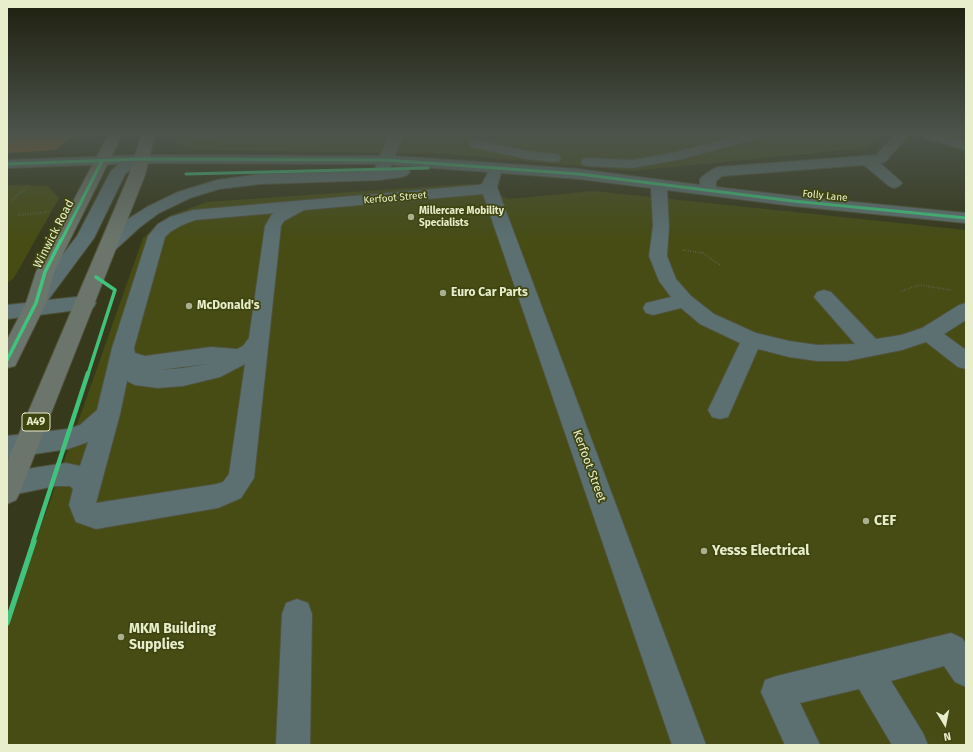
<!DOCTYPE html>
<style>
body{margin:0}
#map{position:relative;width:973px;height:752px;overflow:hidden;background:#36391c;font-family:"Fira Sans",sans-serif}
canvas{display:block}
.frame{position:absolute;inset:0;border:8px solid #e8eecb;pointer-events:none}
.north{position:absolute;left:925px;top:704px;width:40px;height:40px;-webkit-text-stroke:3px #3f4510;paint-order:stroke;rotate:170deg;font-size:11px;font-weight:700;line-height:16px;text-align:center;color:#e8eecb}
.north::after{content:'';display:block;margin:auto;width:14px;height:18px;background:#e8eecb;clip-path:polygon(50% 0,100% 100%,50% 72%,0 100%)}
</style>
<div id="map">
<canvas width="973" height="752"></canvas>
<div class="frame"></div>
<div class="north">N</div>
</div>
<script>
const ctx = document.querySelector('canvas').getContext('2d');
ctx.lineJoin = 'round';
function fill(path, color) { ctx.fillStyle = color; ctx.fill(path, 'evenodd'); }
const shape = rows => new Path2D(rows.map(r => 'M' + r).join(''));
function trace(path, color, width, dash) { ctx.strokeStyle = color; ctx.lineWidth = width; ctx.lineCap = dash ? 'butt' : 'round'; ctx.setLineDash(dash || []); ctx.stroke(path); }
function label(font, color, halo, rows, align = 'center') {
  ctx.font = font + ' "Fira Sans",sans-serif'; ctx.lineWidth = 3.5; ctx.setLineDash([]); ctx.textBaseline = 'middle'; ctx.strokeStyle = halo; ctx.fillStyle = color; for (const [text, x, y, turn = 0] of rows) {
    ctx.save(); ctx.translate(x, y); ctx.rotate((+turn || 0) * Math.PI / 180); ctx.textAlign = isNaN(turn) ? turn : align; if (halo) ctx.strokeText(text, 0, 0); ctx.fillText(text, 0, 0); ctx.restore();
  }
}
const built = shape([
 [173,135,882,135,867,148,632,171,448,154,198,150,185,148,175,143],
 [467,184,509,199,594,191,966,230,966,745,7,745,7,623,143,238,169,216,207,202],
 [7,185,48,186,59,198,14,278,7,283]
]);
const forest = shape([
 [7,135,83,135,67,140,60,147,54,150,7,153]
]);
const path = shape([
 [11,201,28,185],
 [18,215,49,212],
 [683,250,703,253,720,265],
 [902,291,919,285,951,290]
]);
const minor = shape([
 [192,135,218,135,216,138,211,139,199,139,194,138,192,135],
 [389,135,403,135,395,156,579,169,700,185,700,179,703,176,713,169,718,167,876,155,895,135,909,135,885,162,880,163,899,180,902,183,899,186,894,188,889,186,864,165,722,176,716,181,716,187,793,196,966,213,966,223,793,206,667,190,669,226,667,256,676,279,691,296,714,314,756,333,789,341,817,345,855,344,814,297,817,292,824,290,831,292,876,339,901,335,922,328,959,305,966,303,966,320,944,334,966,350,966,369,958,367,926,342,902,350,847,361,817,361,789,357,758,349,728,417,720,419,712,417,708,410,740,343,700,324,681,308,653,315,646,313,643,308,646,303,671,297,659,281,649,256,653,226,651,188,579,179,501,173,497,187,706,745,672,745,483,194,304,210,284,221,281,226,254,478,241,498,218,508,96,529,76,522,69,505,73,489,70,486,55,486,7,496,7,472,66,463,80,466,88,442,68,449,7,458,7,436,68,429,80,425,97,410,112,348,148,236,158,224,170,217,193,210,478,185,482,184,488,172,391,165,390,169,402,167,407,169,410,172,407,175,402,177,379,180,260,184,219,189,190,198,159,213,140,227,115,250,109,251,103,250,100,246,103,242,128,219,147,207,178,192,217,180,260,174,374,171,377,164,145,163,136,166,125,174,94,238,48,300,86,296,93,298,96,303,93,308,7,319,7,305,26,303,77,236,111,171,119,164,7,168,7,160,142,155,380,156,389,135],
 [275,213,272,214,265,226,249,338,243,346,237,349,211,347,145,356,135,353,134,348,165,237,170,232,182,225,195,220,275,213],
 [207,364,183,368,159,370,207,364],
 [245,364,229,474,223,482,217,484,96,503,120,414,127,381,135,385,158,388,183,386,220,377,245,364],
 [740,135,761,135,759,138,682,159,632,168,588,166,583,165,581,162,583,159,588,158,632,160,676,152,740,135],
 [922,135,943,135,966,142,966,150,924,138,922,135],
 [476,140,527,151,554,154,559,155,561,158,559,161,554,162,527,159,471,147,469,144,471,141,476,140],
 [297,599,308,603,312,614,310,745,276,745,282,614,286,603,297,599],
 [951,633,962,638,966,644,966,687,955,682,944,666,891,681,923,733,928,745,892,745,859,689,800,703,820,745,785,745,761,692,765,680,777,676,951,633]
]);
const highway = shape([
 [108,135,122,135,54,272,46,303,18,360,15,366,7,368,7,340,26,303,36,272,108,135],
 [141,135,155,135,145,175,20,492,16,500,7,504,7,462,129,175,141,135]
]);
const cyclewayFar3 = shape([
 [7,164,142,159,385,160,579,174,793,201,966,218],
 [186,174,428,168],
 [61,241,102,161]
]);
const cyclewayFar2 = shape([
 [7,360,36,303,45,272,61,240],
 [88,374,115,290,96,277]
]);
const cyclewayFar1 = shape([
 [33,542,88,373]
]);
const cycleway = shape([
 [7,623,34,541]
]);
const markers = [
 [411,217,4,"#aaaf8e"],
 [443,293,4,"#aaaf8e"],
 [189,306,4,"#aaaf8e"],
 [866,521,4,"#aaaf8e"],
 [704,551,4,"#aaaf8e"],
 [121,637,4,"#aaaf8e"]
];
const farStreetnames = [
 ["Folly Lane",825,196,6],
 ["Kerfoot Street",395,198,-5]
];
const farPoinames = [
 ["Millercare Mobility",419,211],
 ["Specialists",419,223]
];
const shields = [
 [36,422,28]
];
const shieldNames = [
 ["A49",36,422]
];
const streetNames = [
 ["Winwick Road",54,234,-63],
 ["Kerfoot Street",589,466,70]
];
const poiNames = [
 ["Euro Car Parts",451,293],
 ["McDonald's",197,306]
];
const nearPoinames = [
 ["CEF",874,521],
 ["Yesss Electrical",712,551],
 ["MKM Building",129,629],
 ["Supplies",129,645]
];
fill(built, '#464c13');
fill(forest, '#935419');
trace(minor, '#51533b', 2);
trace(highway, '#51533b', 2);
trace(path, '#657370', 2, [0.5, 2]);
fill(minor, '#5c7072');
fill(highway, '#6c756c');
trace(cyclewayFar3, '#40c37c', 3);
trace(cyclewayFar2, '#40c37c', 3.5);
trace(cyclewayFar1, '#40c37c', 4.5);
trace(cycleway, '#40c37c', 5.5);
const sky = ctx.createLinearGradient(0, 0, 0, 240);
sky.addColorStop(0, '#1e1f0f');
sky.addColorStop(0.56, '#4c544b');
sky.addColorStop(1, '#4c544b00');
ctx.fillStyle = sky;
ctx.fillRect(0, 0, 973, 240);
for (const [x, y, r, color] of markers) { const dot = new Path2D(); dot.arc(x, y, r, 0, 2 * Math.PI); ctx.fillStyle = color; ctx.fill(dot); trace(dot, '#3f4510', 1.5); }
label('10px', '#e8eecb', '#3f4510', farStreetnames);
label('bold 10px', '#e8eecb', '#3f4510', farPoinames, 'left');
for (const [x, y, w] of shields) { const box = new Path2D(); box.roundRect(x - w / 2, y - 9, w, 18, 3); ctx.fillStyle = '#3f4510'; ctx.fill(box); trace(box, '#e8eecb', 1); }
label('bold 11px', '#e8eecb', null, shieldNames);
label('12px', '#e8eecb', '#3f4510', streetNames);
label('bold 12px', '#e8eecb', '#3f4510', poiNames, 'left');
label('bold 14px', '#e8eecb', '#3f4510', nearPoinames, 'left');
</script>
